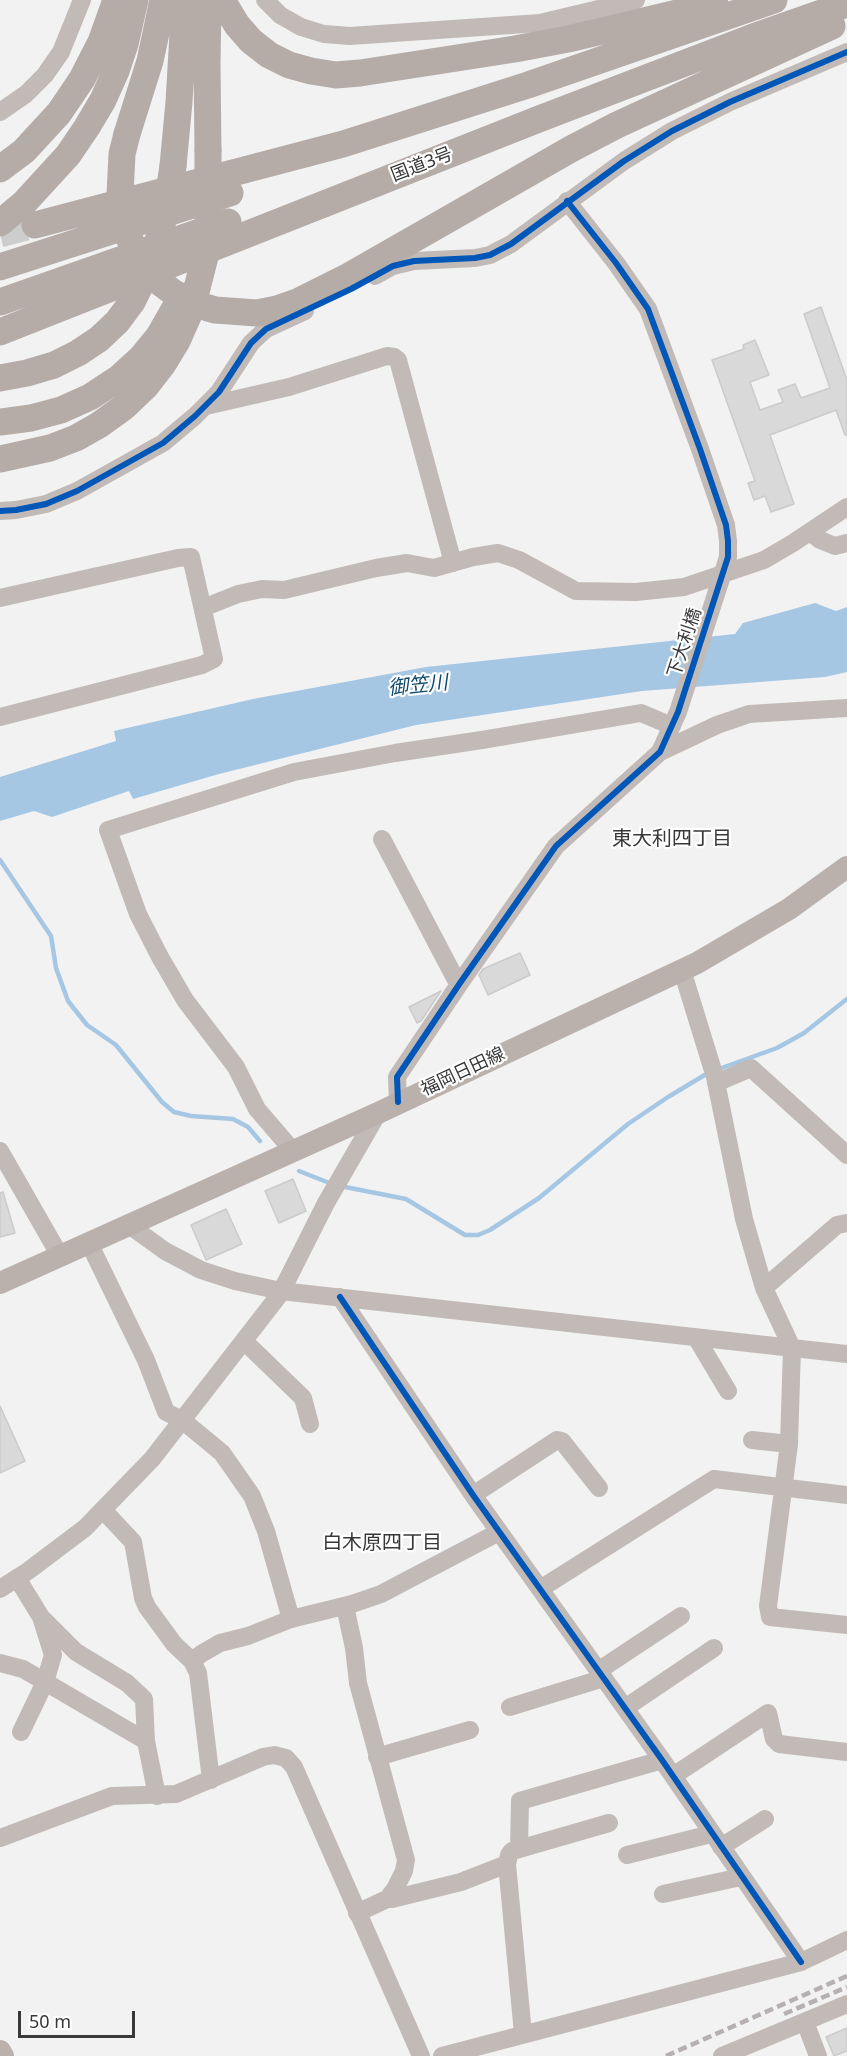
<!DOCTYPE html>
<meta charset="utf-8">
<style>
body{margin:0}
#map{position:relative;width:847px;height:2056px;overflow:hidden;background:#f2f2f3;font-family:"Noto Sans",sans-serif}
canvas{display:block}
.scale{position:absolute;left:18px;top:2011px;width:117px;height:27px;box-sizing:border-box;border:3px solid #383839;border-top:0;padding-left:8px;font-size:18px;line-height:21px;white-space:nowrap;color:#383839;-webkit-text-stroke:4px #fff;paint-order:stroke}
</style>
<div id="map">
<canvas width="847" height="2056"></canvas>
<div class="scale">50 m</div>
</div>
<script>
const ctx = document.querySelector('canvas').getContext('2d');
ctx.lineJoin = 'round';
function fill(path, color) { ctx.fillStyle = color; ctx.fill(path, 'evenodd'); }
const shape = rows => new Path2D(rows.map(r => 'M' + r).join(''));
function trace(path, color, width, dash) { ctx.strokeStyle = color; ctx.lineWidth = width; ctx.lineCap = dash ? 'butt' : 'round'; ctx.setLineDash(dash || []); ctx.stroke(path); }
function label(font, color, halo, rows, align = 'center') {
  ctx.font = font + ' "Noto Sans","Noto Sans JP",sans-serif'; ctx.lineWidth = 4.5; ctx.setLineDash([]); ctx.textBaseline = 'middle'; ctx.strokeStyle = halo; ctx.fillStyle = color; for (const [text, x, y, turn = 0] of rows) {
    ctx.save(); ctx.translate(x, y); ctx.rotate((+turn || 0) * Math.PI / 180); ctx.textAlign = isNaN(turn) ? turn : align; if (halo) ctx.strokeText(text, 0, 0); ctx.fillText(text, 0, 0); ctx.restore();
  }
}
const water = shape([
 [815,603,836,611,847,607,847,672,825,677,642,691,416,725,219,774,133,799,129,791,52,817,34,811,0,821,0,777,116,741,114,731,253,699,426,667,735,634,743,623]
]);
const stream = shape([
 [0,860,51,936,56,968,68,1001,87,1025,116,1045,162,1102,174,1112,191,1116,233,1119,248,1127,260,1141],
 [716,1070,777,1048,804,1033,847,999],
 [299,1171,332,1184],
 [340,1186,406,1199,465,1235,478,1235,490,1230,539,1198,628,1124,668,1097,708,1073]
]);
const building = shape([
 [821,307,847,380,847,435,845,435,836,410,770,435,794,504,771,512,765,496,754,500,748,483,755,481,712,360,744,349,743,345,755,340,769,375,750,382,760,410,783,402,778,390,795,384,801,398,830,388,804,314,821,307],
 [520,953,530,975,488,995,479,975,483,969,520,953],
 [441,991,421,1021,417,1023,409,1007,441,991],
 [293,1179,306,1211,279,1223,265,1191,293,1179],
 [3,1192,15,1233,0,1237,0,1193,3,1192],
 [226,1209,242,1244,206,1260,191,1225,226,1209],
 [0,1406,25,1461,0,1473,0,1406],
 [847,2028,847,2051,834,2056,826,2037,847,2028]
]);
const highwayTunnel = shape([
 [0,234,35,225]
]);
const minor = shape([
 [265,0,280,15,301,27,324,34,350,36,540,23,636,0],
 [0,112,26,94,45,75,61,52,82,0],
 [375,276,393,266,414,261,475,258,490,255,511,244,624,161,672,131,730,102,847,52],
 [206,406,289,387,387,356,394,357,398,360,453,563],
 [0,511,16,510,46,504,77,491,163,443,195,416,219,392,251,343,266,329,305,311],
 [810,532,820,540,835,546,847,543],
 [0,598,178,558,191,557,214,659,202,665,0,717],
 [203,608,238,594,262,589,284,590,376,568,407,563,434,568,473,557,498,553,519,560,576,591,636,592,684,587,764,560,793,543,847,507],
 [660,752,717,725,749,714,847,708],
 [382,839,455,978,460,983],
 [682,970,715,1077,744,1219,764,1288,792,1348,789,1444,768,1606,770,1617,847,1625],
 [716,1083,751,1068,847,1155],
 [398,1102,397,1077,460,983,556,846,660,752,678,712,728,557,728,541,726,525,700,449,648,309,616,263,567,201],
 [0,1151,60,1256],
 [293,1151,257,1109,236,1067,185,1000,160,957,138,914,108,830,294,772,395,753,482,740,641,713,672,726],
 [129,1225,165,1251,201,1270,235,1281,281,1291,847,1354],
 [89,1243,146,1360,166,1412,182,1420,222,1453,252,1496,266,1531,291,1619],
 [764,1288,837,1225,847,1223],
 [340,1297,473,1495,662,1760,801,1962],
 [697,1339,728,1391],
 [244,1341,303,1398,310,1424],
 [752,1440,789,1444],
 [473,1495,557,1440,562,1441,599,1488],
 [104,1511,133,1542,143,1598,147,1607,174,1644,192,1661,198,1673,211,1780],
 [17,1578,41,1617,53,1655,45,1682,21,1732],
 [0,1589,28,1571,85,1528,152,1459,280,1294,326,1203,378,1113],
 [540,1589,714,1479,847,1495],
 [345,1606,354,1648,358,1683,406,1860,404,1871,395,1889,387,1899,357,1913],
 [41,1617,76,1652,127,1683,144,1699,146,1741],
 [192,1661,201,1654,220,1643,248,1636,291,1619,352,1604,381,1594,499,1532],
 [0,1663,23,1669,146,1741,157,1796],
 [598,1671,681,1616],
 [510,1707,604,1678],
 [625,1708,714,1648],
 [377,1757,470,1730],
 [673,1776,768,1713,774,1739,779,1744,847,1752],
 [0,1838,112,1796,176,1794,263,1757,274,1755,286,1758,294,1767,421,2056],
 [721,1847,765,1819],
 [519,1849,520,1801,662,1760],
 [627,1855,711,1834],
 [663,1894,741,1877],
 [387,1899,392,1899,461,1882,507,1864],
 [805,2022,818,2056],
 [523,2034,507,1864,509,1855,512,1851,519,1849,609,1823],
 [442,2056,801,1962,847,1940],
 [722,2056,847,2004]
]);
const major = shape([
 [0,1283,378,1113,697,963,789,909,847,867],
 [0,2051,3,2056]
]);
const highway = shape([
 [208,0,207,65,208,150],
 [222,0,237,25,251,41,269,55,289,65,311,71,336,75,360,73,515,49,568,39,715,4],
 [127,134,150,61,163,0],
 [173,166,179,102,185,0],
 [0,169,24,151,59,113,82,79,101,42,116,0],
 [468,208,571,149,617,125,832,26],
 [0,223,24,203,68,155,87,127,103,100,116,71,125,44,135,0],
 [35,225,343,144,528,85,774,0],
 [0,267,230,193],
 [0,302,228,222],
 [0,332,539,119,753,37,847,4],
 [0,422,31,418,61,410,90,397,119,378,141,358,159,336,175,308],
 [0,459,50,448,76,438,99,425,124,407,146,386,163,364,177,341,189,314,197,288]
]);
const rail = shape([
 [784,2014,847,1987],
 [666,2056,847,1976]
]);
const highwayBridge = shape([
 [127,134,122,154,120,194,126,232,135,250,145,266,158,281,174,293,195,304,215,310,257,313,277,309,297,302,349,276,468,208],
 [197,288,205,257,208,221,208,150],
 [0,378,27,373,54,365,78,353,99,339,117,322,132,302,154,257,167,204,173,166]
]);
const cycleway = shape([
 [0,511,16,510,46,504,77,491,163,443,195,416,219,392,251,343,266,329,351,289,393,266,414,261,475,258,490,255,511,244,624,161,672,131,730,102,847,52],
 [398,1102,397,1077,460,983,556,846,660,752,678,712,728,557,728,541,726,525,700,449,648,309,616,263,567,201],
 [340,1297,473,1495,662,1760,801,1962]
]);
const streetNames = [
 ["国道3号",422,165,-21],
 ["下大利橋",685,643,-72],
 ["福岡日田線",463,1072,-25]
];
const waterNames = [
 ["御笠川",418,686,-6]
];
const neighbourhoodNames = [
 ["東大利四丁目",672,839],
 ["白木原四丁目",382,1543]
];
fill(water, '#a5c7e3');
trace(stream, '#a5c7e3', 4.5);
fill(building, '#d9d9da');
trace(building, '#cbcbcb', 1.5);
trace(highwayTunnel, '#cdcdce', 27, [27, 14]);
trace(minor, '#c2bab6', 18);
trace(major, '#bab1ad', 22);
trace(highway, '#b5aca7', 27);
trace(rail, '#b6b1b0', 4.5, [9, 4.5]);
trace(highwayBridge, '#b5aca7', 27);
trace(cycleway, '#0057b8', 6);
label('18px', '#383839', '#fff', streetNames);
label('italic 20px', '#114a6f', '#fff', waterNames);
label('20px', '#383839', '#fff', neighbourhoodNames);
</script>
